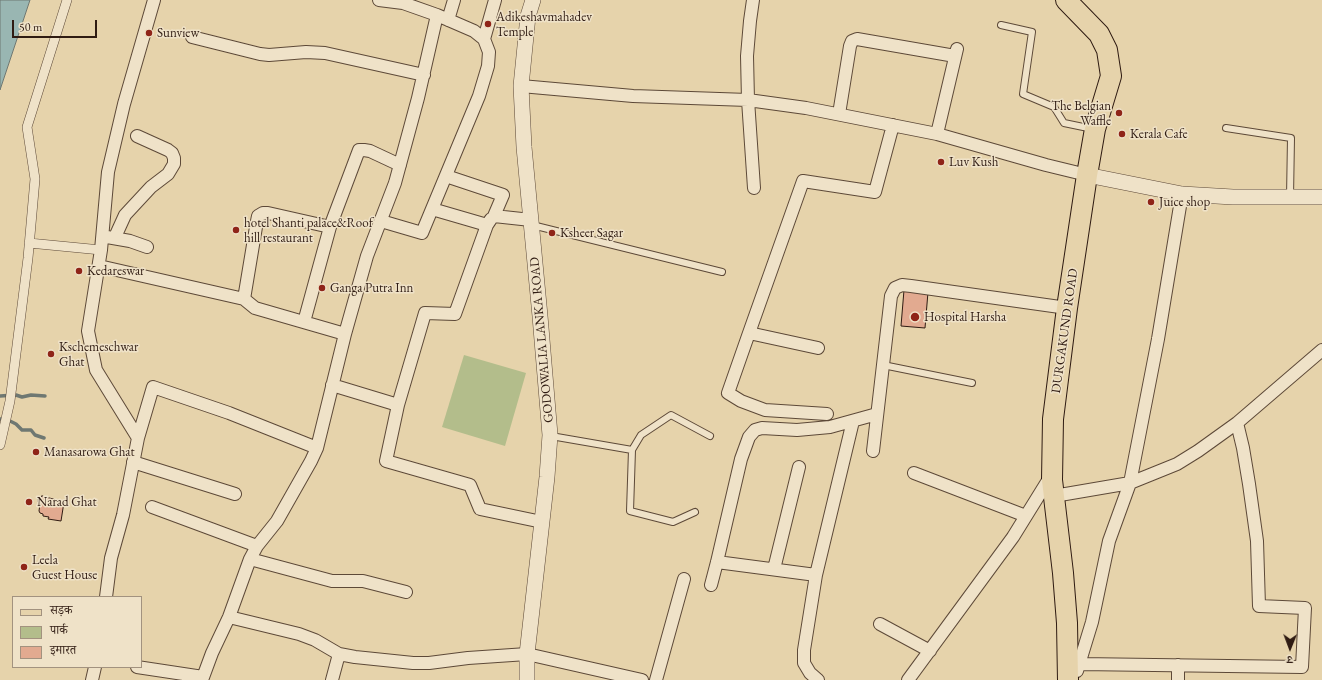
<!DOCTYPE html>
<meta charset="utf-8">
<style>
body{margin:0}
#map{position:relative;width:1322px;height:680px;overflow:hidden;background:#e6d3ab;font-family:"EB Garamond","Noto Serif Devanagari",serif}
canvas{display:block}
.legend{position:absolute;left:12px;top:596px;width:130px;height:72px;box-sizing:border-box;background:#efe2c8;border:1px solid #a2927f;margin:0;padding:5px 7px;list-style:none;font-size:12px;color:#2f1b12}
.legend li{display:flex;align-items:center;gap:8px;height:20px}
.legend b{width:20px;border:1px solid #a2927f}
.north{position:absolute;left:1270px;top:628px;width:40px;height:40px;-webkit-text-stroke:3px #efe2c8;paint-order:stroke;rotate:181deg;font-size:11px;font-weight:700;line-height:16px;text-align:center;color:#2f1b12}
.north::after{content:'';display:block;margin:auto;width:14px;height:18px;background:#2f1b12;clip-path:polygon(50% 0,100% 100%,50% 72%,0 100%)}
.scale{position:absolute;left:12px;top:20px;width:85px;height:18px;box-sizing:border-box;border:2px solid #2f1b12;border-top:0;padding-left:5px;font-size:12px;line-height:14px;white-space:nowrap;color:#2f1b12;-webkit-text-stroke:3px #efe2c8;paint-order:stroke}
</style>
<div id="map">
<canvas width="1322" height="680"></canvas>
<ul class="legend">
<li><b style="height:5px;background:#e6d3ab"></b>सड़क</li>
<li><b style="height:11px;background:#b3bd8b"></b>पार्क</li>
<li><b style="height:11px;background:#e2aa90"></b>इमारत</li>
</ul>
<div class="north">उ</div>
<div class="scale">50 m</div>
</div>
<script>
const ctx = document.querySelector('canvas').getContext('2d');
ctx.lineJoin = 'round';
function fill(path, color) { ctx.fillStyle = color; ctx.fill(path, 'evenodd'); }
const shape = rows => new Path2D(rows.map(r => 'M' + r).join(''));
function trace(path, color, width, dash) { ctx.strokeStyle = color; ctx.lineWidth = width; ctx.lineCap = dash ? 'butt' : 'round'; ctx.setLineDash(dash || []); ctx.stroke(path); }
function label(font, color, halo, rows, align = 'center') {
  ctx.font = font + ' "EB Garamond",serif'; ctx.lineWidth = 3; ctx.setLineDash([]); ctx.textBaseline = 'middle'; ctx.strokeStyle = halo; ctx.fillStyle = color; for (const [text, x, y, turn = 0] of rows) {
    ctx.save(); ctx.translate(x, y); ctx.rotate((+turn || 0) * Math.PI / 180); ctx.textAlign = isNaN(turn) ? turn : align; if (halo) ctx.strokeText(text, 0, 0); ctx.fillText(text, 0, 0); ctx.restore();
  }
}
const green = shape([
 [464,355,526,373,505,446,442,427]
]);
const water = shape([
 [0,0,30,0,0,90,0,0]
]);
const stream = shape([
 [0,396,16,395,22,397,31,395,45,396],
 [0,419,6,419,16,424,22,430,31,430,35,435,44,438]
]);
const building = shape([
 [904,290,928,292,925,328,901,326,904,290],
 [42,496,64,502,61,521,48,519,49,517,43,516,43,514,40,513,39,511,40,504,38,502,38,499,42,496]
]);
const service = shape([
 [1001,25,1032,32,1023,94,1054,107,1064,123,1093,129],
 [1226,128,1291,138,1290,197],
 [532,225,722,272],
 [883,365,972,383],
 [551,436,632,450],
 [695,512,673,522,630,511,632,450,641,435,671,415,710,436]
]);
const pedestrian = shape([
 [29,243,101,250],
 [0,445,10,401,28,258,35,179,27,127,67,0]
]);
const minor = shape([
 [379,0,403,3,404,0],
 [753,0,750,21,747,56,748,100,754,188],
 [448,20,454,0],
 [192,37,260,54,269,55,306,52,325,53,424,75],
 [484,39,495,0],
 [521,86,633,96,748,100,806,108,937,134,1046,165,1087,175],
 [839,114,850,46,852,41,857,39,955,56],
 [937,134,957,49],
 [446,176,503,195,494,216,531,220],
 [432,209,487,225,491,219],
 [381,221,422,233,479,96,488,66,489,52,484,39,474,31,437,15,403,3],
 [107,237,130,241,147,247],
 [115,237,125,215,151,187,168,174,174,164,174,158,172,153,168,150,137,136],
 [99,266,244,299,255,308,345,334],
 [244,299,257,221,258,216,263,213,268,213,330,227],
 [304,322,330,227,359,150,364,150,370,151,400,165],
 [749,333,728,393,741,401,765,410,827,414],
 [818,348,749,333,803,181,875,192,893,125],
 [332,385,398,405,386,461,470,485,480,509,542,522],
 [398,405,425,313,455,314,487,225],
 [138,438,96,370,88,331,101,250,108,172,124,104,154,0],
 [873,451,891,296,895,288,902,285,911,286,1067,308],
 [133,462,235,494],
 [914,473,1026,516],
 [1054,496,1130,483,1177,464,1198,451,1237,423,1322,350],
 [152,507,257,546],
 [250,559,332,581,363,581,406,592],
 [717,562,816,575],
 [774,569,799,467],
 [711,585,717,562,741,459,749,437,755,430,762,428,797,430,830,427,877,414],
 [106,597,111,558,123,515,138,438,153,387,229,413,317,448],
 [229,617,299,634,315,640,339,654,355,657,413,663,429,663,468,658,527,654,642,680],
 [880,624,930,651],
 [1080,664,1302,667,1305,608,1259,606,1257,541,1249,484,1243,448,1237,423],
 [137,667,203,677],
 [1077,671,1092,622,1109,541,1130,483,1158,339,1182,194],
 [92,680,95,667],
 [202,680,212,653,229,617,250,559,257,546,277,521,311,461,317,448,345,334,367,256,395,183,418,98,437,15],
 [332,680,339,654],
 [656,680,684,579],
 [818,680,810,673,804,663,804,650,816,575,853,421],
 [908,680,1013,537,1052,474],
 [1178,680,1178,665]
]);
const tertiary = shape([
 [1087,175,1182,194,1233,197,1322,197],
 [527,680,527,654,547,477,550,435,540,316,524,147,521,86,528,16,533,0]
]);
const primary = shape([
 [1066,0,1099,34,1107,50,1111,76,1095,129,1087,175,1067,308,1053,419,1052,480,1063,573,1067,623,1068,680]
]);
const markers = [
 [488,24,4,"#8f2418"],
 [149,33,4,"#8f2418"],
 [1119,113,4,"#8f2418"],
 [1122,134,4,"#8f2418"],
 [941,162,4,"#8f2418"],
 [1151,202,4,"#8f2418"],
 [236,230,4,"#8f2418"],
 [552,233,4,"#8f2418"],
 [79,271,4,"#8f2418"],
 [322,288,4,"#8f2418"],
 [915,317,5,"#8f2418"],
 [51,354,4,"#8f2418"],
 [36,452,4,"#8f2418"],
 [29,502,4,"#8f2418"],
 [24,567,4,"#8f2418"]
];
const poiNames = [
 ["Adikeshavmahadev",496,17],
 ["Temple",496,32],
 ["Sunview",157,33],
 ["The Belgian",1111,106,"right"],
 ["Waffle",1111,121,"right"],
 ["Kerala Cafe",1130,134],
 ["Luv Kush",949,162],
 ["Juice shop",1159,202],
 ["hotel Shanti palace&Roof",244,223],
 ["hill restaurant",244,238],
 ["Ksheer Sagar",560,233],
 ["Kedareswar",87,271],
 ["Ganga Putra Inn",330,288],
 ["Hospital Harsha",924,317],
 ["Kschemeschwar",59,347],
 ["Ghat",59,362],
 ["Manasarowa Ghat",44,452],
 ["Narad Ghat",37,502],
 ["Leela",32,560],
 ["Guest House",32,575]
];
const streetNames = [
 ["DURGAKUND ROAD",1065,331,-82],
 ["GODOWALIA LANKA ROAD",542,340,-95]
];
fill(green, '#b3bd8b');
fill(water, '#99b6b2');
trace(water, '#6f7872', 1);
trace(stream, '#6f7872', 3.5);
fill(building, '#e2aa90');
trace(building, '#2f1b12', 1);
trace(service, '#5d4938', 8);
trace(pedestrian, '#5d4938', 10);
trace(minor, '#5d4938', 14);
trace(tertiary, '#5d4938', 16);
trace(primary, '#2f1b12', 22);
trace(service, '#efe2c8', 6);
trace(pedestrian, '#efe2c8', 9);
trace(minor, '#efe2c8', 12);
trace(tertiary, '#efe2c8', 15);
trace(primary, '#e6d3ab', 20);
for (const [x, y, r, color] of markers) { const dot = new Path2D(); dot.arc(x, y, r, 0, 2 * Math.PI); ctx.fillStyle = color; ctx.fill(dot); trace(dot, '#efe2c8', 1.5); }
label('13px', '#2f1b12', '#efe2c8', poiNames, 'left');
label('13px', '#2f1b12', '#efe2c8', streetNames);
</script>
